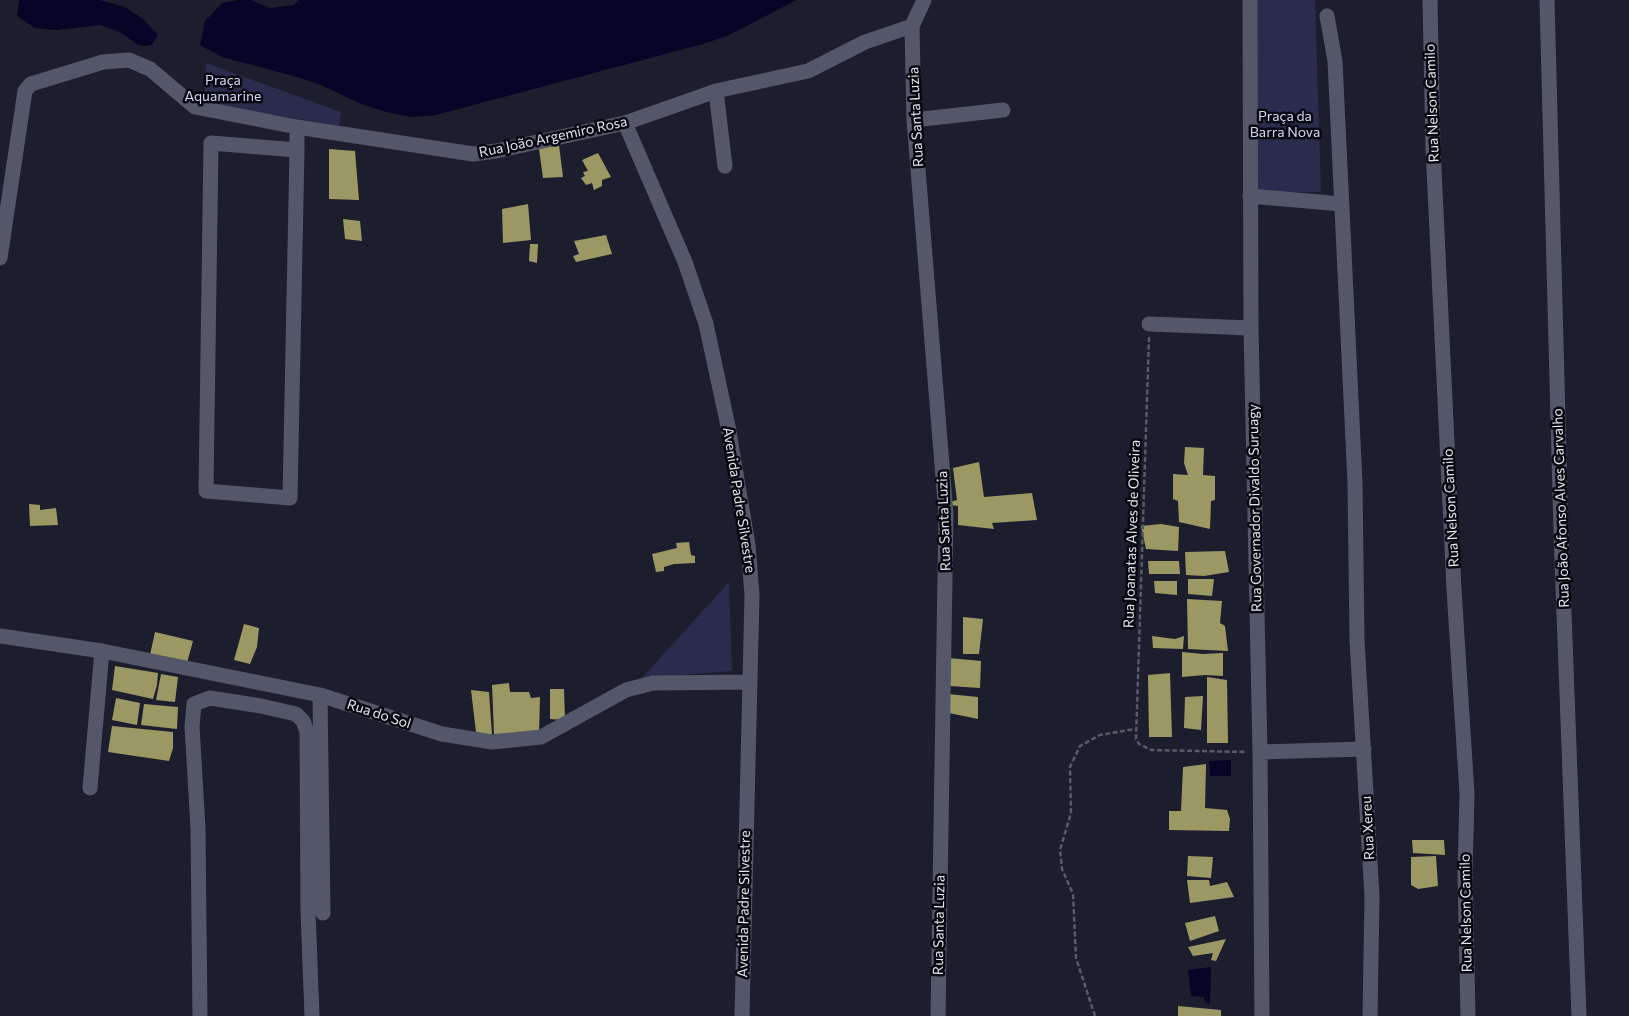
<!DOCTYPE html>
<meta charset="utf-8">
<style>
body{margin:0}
canvas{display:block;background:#1c1d2d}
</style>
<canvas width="1629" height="1016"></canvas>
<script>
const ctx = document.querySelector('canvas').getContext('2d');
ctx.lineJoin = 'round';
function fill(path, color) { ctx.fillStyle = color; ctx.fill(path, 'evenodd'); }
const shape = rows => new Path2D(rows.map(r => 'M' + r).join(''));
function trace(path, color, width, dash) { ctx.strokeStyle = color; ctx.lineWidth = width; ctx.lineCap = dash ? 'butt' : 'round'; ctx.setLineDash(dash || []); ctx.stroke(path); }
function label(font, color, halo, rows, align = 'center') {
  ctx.font = font + ' Commissioner,sans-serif'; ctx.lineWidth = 5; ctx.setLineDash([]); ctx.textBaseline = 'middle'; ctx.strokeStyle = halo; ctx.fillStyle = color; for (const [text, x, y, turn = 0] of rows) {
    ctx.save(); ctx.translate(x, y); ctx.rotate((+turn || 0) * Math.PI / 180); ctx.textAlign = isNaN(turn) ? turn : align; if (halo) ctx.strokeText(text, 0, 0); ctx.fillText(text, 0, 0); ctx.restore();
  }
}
const green = shape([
 [1251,0,1315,0,1321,192,1252,192],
 [206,63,341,112,339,126,204,103],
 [729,582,732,671,642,678]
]);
const water = shape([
 [19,0,100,0,125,7,143,19,158,35,152,45,144,46,138,45,120,32,100,25,57,30,35,28,17,16],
 [238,0,251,0,270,8,294,5,299,0,797,0,727,36,703,44,436,115,412,117,386,112,361,104,321,85,297,77,222,57,200,45,205,21,222,3],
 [1231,760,1231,776,1210,776,1209,761],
 [1211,967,1210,1004,1205,1002,1204,997,1191,996,1188,970]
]);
const building = shape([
 [559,145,563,177,543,178,539,149],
 [329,149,355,151,359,200,329,199],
 [598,153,611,177,602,180,602,186,594,190,592,183,586,185,581,178,585,176,583,172,588,171,582,160],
 [528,204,531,240,503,243,502,209],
 [343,219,360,221,362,241,345,239],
 [606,235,612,254,576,262,573,256,579,254,574,241],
 [530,244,538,244,537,263,529,261],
 [1185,447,1204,448,1203,475,1215,476,1215,500,1211,501,1210,529,1179,522,1178,501,1173,499,1173,474,1188,475,1184,463],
 [979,462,984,497,1032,493,1037,520,992,523,994,529,958,525,958,506,951,505,950,502,957,500,953,468],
 [29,504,40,505,40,510,56,508,58,525,30,526],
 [1161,524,1179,527,1178,551,1146,549,1141,526],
 [689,542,691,555,695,556,695,563,674,564,664,567,664,571,656,572,652,554,677,548,676,543],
 [1225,551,1229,572,1204,576,1186,575,1185,552],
 [1148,561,1179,561,1180,574,1149,574],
 [1188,579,1214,579,1212,596,1188,594],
 [1154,581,1177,581,1177,595,1155,593],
 [1187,599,1222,601,1220,623,1225,626,1228,651,1188,649],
 [963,617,983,619,979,654,963,654],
 [244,624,259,628,257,647,250,664,234,660],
 [155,632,193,641,187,663,150,655],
 [1152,636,1175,639,1184,636,1183,649,1153,648],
 [1182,652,1203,654,1223,653,1223,676,1205,675,1182,677],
 [949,658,981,661,980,688,949,686],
 [115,666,158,673,157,685,153,699,112,690],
 [1170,673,1172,737,1149,737,1148,675],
 [161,674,178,677,175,702,156,700],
 [1207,677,1227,680,1228,743,1207,743],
 [509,683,510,692,529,692,531,698,540,697,539,733,494,734,492,685],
 [550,689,564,689,565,720,550,719],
 [471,690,489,692,492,735,476,732],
 [948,694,978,697,978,719,949,713],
 [1203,696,1201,730,1184,728,1185,697],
 [116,698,140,703,137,725,112,720],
 [144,704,178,707,177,729,141,725],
 [112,726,173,732,173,748,169,761,108,752],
 [1206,764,1205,808,1227,810,1230,819,1229,831,1169,830,1169,811,1181,811,1183,767],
 [1412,840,1444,840,1445,855,1413,853],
 [1188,856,1213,857,1211,878,1187,876],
 [1436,856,1438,886,1418,889,1411,885,1411,857],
 [1187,880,1209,880,1210,886,1227,882,1234,897,1190,903],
 [1215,916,1219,931,1190,941,1185,923],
 [1226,939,1216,961,1211,960,1213,953,1193,956,1188,947],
 [1178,1006,1221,1010,1221,1016,1178,1016]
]);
const path = shape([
 [1149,337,1136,739,1139,744,1151,750,1246,752],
 [1095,1016,1076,958,1073,894,1062,869,1060,850,1071,813,1070,767,1080,746,1100,735,1135,729]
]);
const minor = shape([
 [1250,0,1251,328,1260,752,1262,1016],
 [1430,0,1433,148,1454,589,1467,794,1465,874,1468,1016],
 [1547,0,1561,532,1579,1016],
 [1327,16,1335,61,1355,483,1357,640,1372,897,1370,1016],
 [912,26,914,120,946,514,938,1016],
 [716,91,725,166],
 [914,120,1003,110],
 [625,123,685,262,706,324,728,426,748,545,752,595,742,1016],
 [297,127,297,150,290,498,206,491,211,143,297,150],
 [1250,196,1342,204],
 [0,258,25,91,31,84,103,62,129,60,150,69,195,107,297,127,473,154,496,151,625,123,716,91,808,71,865,42,912,26,924,0],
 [1149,324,1251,328],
 [0,636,102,651,320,695,442,734,492,742,541,737,626,690,653,683,749,682],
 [320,695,323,913],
 [1260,752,1364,749],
 [90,788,102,651],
 [200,1016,198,828,192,726,194,704,210,698,261,706,296,714,303,721,307,732,308,911,312,1016]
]);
const parkNames = [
 ["Praça",223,80],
 ["Aquamarine",223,96],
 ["Praça da",1285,116],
 ["Barra Nova",1285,132]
];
const streetNames = [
 ["Rua Nelson Camilo",1432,103,-92],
 ["Rua Santa Luzia",916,117,-93],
 ["Rua João Argemiro Rosa",553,137,-12],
 ["Avenida Padre Silvestre",739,500,81],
 ["Rua Governador Divaldo Suruagy",1255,508,-91],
 ["Rua Nelson Camilo",1451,508,-93],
 ["Rua João Afonso Alves Carvalho",1561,508,-92],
 ["Rua Santa Luzia",944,521,-92],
 ["Rua Joanatas Alves de Oliveira",1132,534,-88],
 ["Rua do Sol",379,714,18],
 ["Rua Xereu",1368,828,-93],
 ["Avenida Padre Silvestre",744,904,-89],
 ["Rua Nelson Camilo",1466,913,-91],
 ["Rua Santa Luzia",939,925,-89]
];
fill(green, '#2a2c4d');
fill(water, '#080428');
fill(building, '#9c9863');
trace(path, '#585a68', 2.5, [5, 2.5]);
trace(minor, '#54566a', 15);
label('14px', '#d3d7f5', '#07080f', parkNames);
label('14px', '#e2e4ef', '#07080f', streetNames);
</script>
